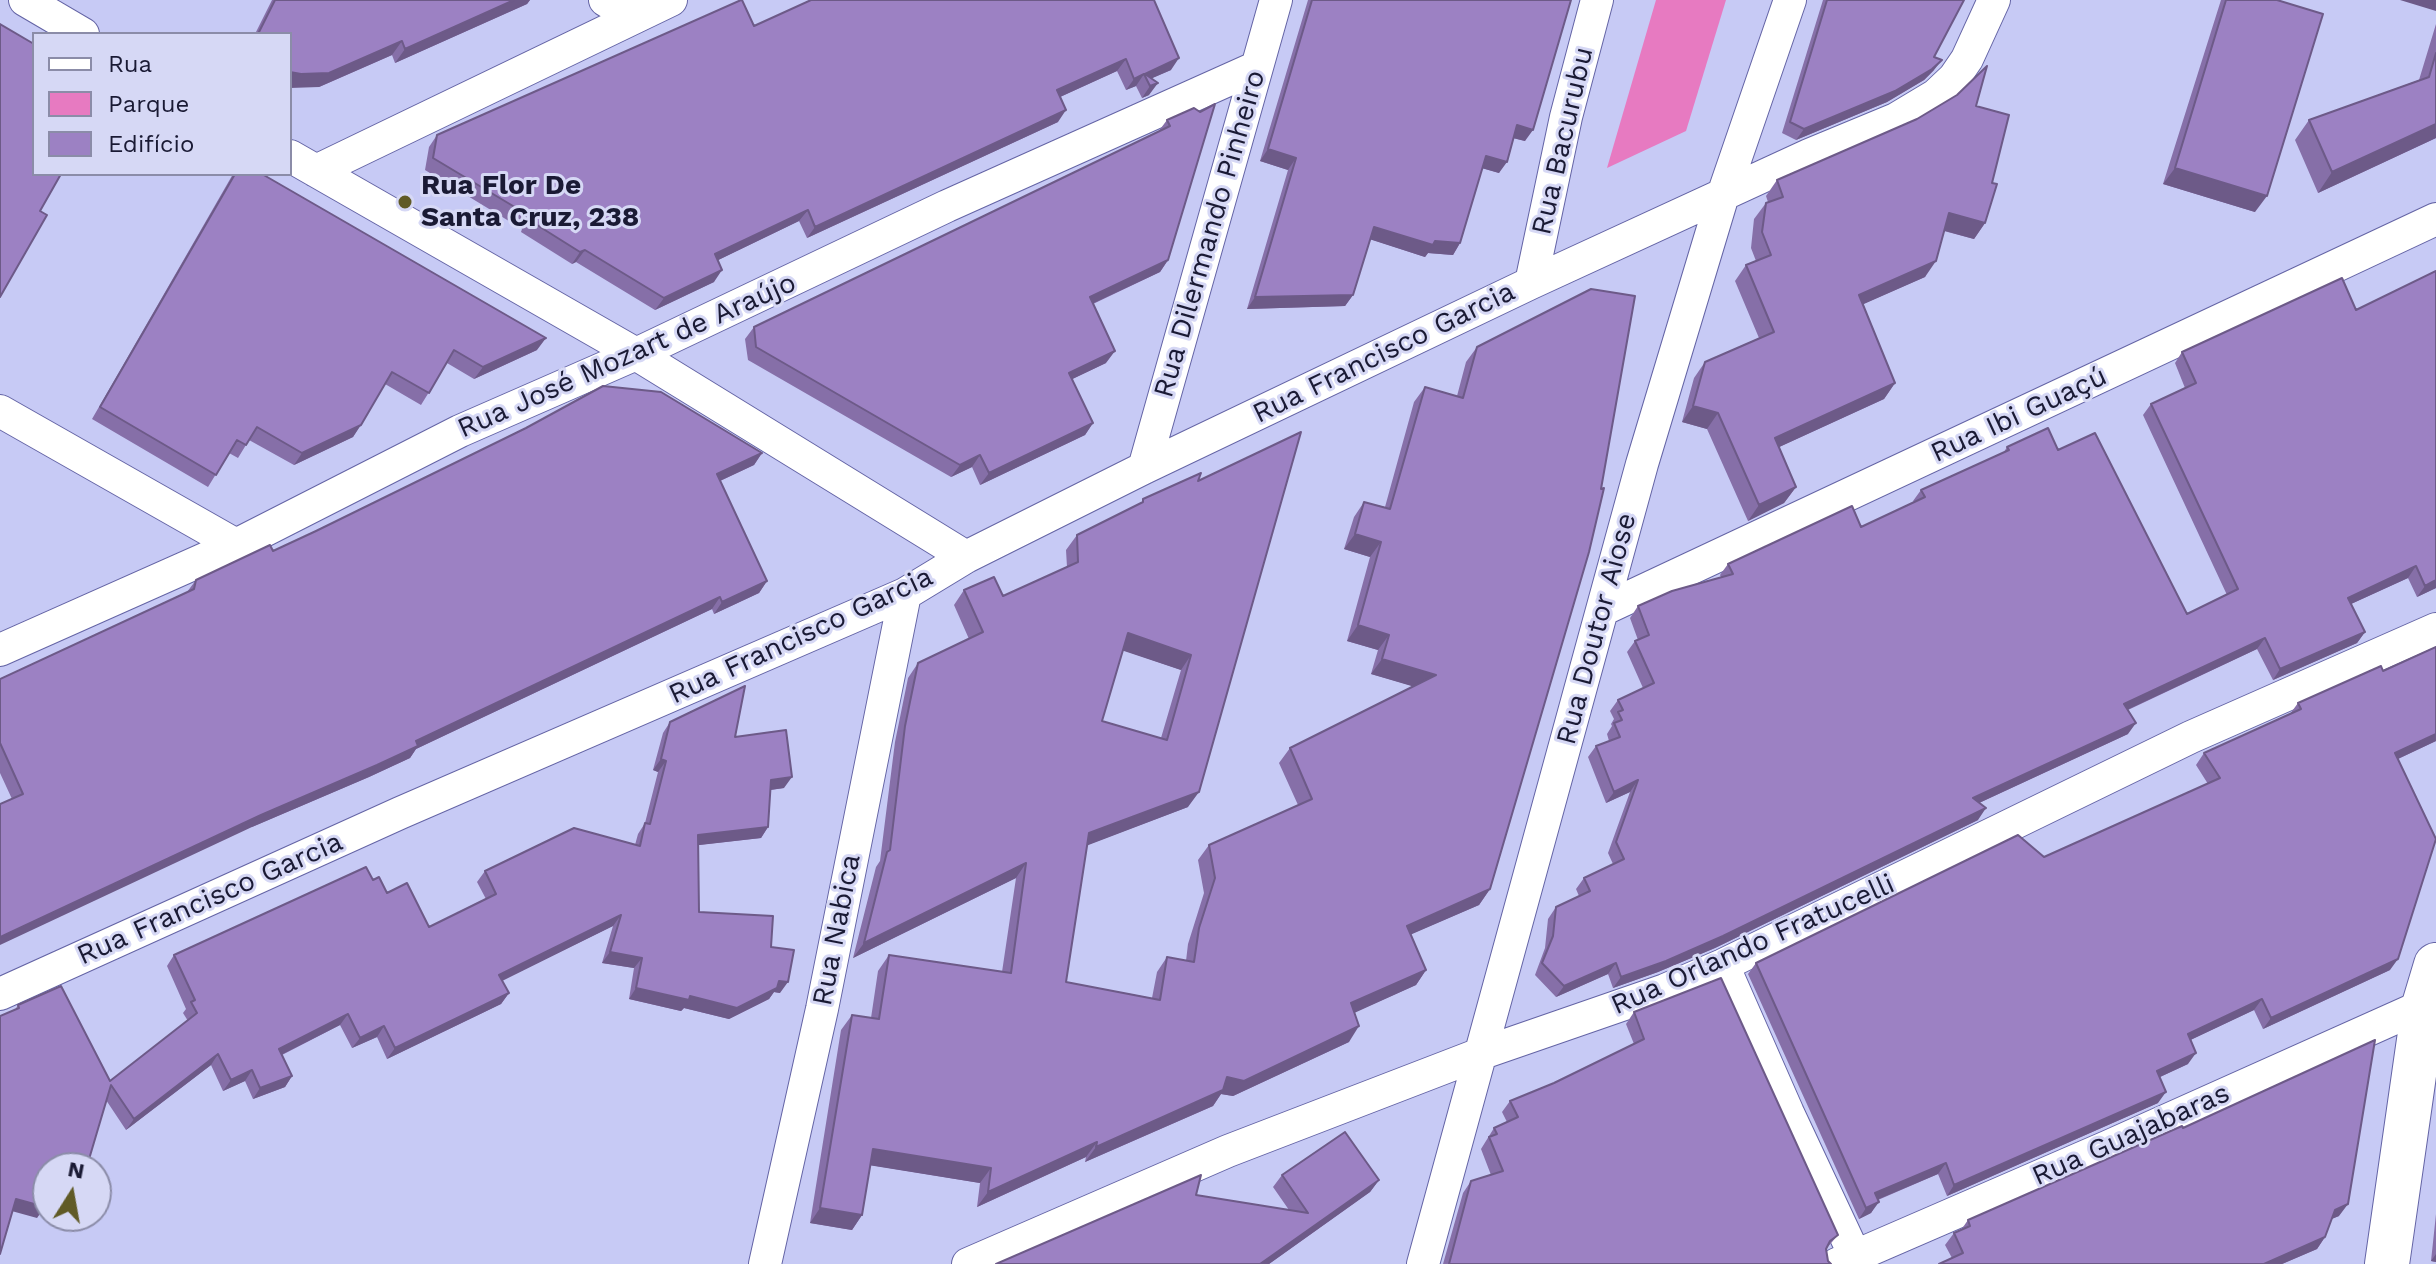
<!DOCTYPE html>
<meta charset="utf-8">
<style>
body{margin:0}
#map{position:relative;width:2436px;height:1264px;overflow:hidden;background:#c7caf5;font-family:"Work Sans",sans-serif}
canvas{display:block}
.legend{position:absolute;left:32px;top:32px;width:260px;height:144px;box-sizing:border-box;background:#d6d8f5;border:2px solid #8b8ca8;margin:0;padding:10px 14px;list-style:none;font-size:24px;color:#1a1a34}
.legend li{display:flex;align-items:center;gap:16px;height:40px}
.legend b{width:40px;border:2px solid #8b8ca8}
.north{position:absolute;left:32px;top:1152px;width:80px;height:80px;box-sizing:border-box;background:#d6d8f5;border:2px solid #8b8ca8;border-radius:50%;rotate:11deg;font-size:22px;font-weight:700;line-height:32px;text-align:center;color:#1a1a34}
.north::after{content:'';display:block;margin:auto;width:28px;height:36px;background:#605a26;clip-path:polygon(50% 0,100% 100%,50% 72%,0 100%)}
</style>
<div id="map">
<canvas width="2436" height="1264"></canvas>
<ul class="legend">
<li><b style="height:10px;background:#fff"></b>Rua</li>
<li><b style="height:22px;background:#e77ac1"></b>Parque</li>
<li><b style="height:22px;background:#9c81c3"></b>Edifício</li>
</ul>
<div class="north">N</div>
</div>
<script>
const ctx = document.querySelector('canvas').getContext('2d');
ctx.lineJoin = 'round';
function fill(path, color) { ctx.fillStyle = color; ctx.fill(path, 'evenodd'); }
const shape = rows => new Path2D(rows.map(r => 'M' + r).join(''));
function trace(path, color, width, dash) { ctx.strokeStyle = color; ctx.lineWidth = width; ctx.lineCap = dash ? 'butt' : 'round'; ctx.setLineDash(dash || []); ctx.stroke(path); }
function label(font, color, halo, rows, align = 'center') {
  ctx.font = font + ' "Work Sans",sans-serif'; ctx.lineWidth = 6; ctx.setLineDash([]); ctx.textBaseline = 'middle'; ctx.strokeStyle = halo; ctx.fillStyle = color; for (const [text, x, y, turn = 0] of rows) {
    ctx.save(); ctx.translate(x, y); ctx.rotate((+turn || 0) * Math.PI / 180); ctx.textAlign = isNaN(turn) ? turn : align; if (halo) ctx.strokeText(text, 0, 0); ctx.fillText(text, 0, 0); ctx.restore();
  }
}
const green = shape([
 [1656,0,1726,0,1686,131,1607,168]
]);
const street = shape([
 [25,0,83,34],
 [605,0,632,17],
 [290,156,636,354,966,557],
 [316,171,671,0],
 [1531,283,1566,117,1597,0],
 [0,411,236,545],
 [1144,468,1276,0],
 [1602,610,2436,219],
 [0,650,236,545,460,431,636,354,947,206,1257,67],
 [1723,965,1788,1113,1855,1256],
 [0,994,400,813,905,594,966,557,1144,468,1531,283,1809,155,1896,119,1936,95,1954,78,1967,59,1994,0],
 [765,1264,822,1009,905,594],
 [968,1264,1228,1151,1480,1054,1665,990,1723,965,2191,737,2436,629],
 [1423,1264,1642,464,1723,195,1790,0],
 [1837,1264,2107,1147,2424,1005]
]);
const secondary = shape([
 [2387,1264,2424,1005,2436,965]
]);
const wall = shape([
 [272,0,530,0,527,4,395,63,392,55,319,87,290,34,255,34],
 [1154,0,1171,70,1152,78,1149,95,1142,98,1136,86,1126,90,1117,71,1060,97,1058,122,807,238,799,221,718,260,714,282,655,310,576,262,572,264,521,232,522,229,425,170,429,147,437,135,754,26],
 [1308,0,1571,0,1525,141,1513,138,1499,173,1482,168,1460,243,1453,255,1428,253,1425,257,1370,239,1353,295,1345,306,1247,309,1288,170,1260,161],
 [1823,0,1964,0,1934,57,1934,70,1924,80,1887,102,1796,140,1782,133],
 [2221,0,2277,0,2255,212,2163,184],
 [2436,24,2436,138,2318,193,2295,140,2309,120,2419,80],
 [1976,106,1992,183,1985,223,1974,239,1944,231,1925,277,1863,304,1895,383,1884,399,1779,447,1796,487,1784,503,1748,521,1707,429,1682,422,1694,378,1705,362,1759,338,1735,281,1746,265,1756,261,1751,248,1754,219,1766,203,1768,202,1766,196,1777,180],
 [1194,108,1168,260,1160,272,1093,304,1106,363,1072,379,1093,423,1085,435,980,485,972,467,951,477,748,360,745,339,754,327,1158,132,1167,120],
 [233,174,262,174,537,350,474,379,447,363,421,405,385,384,353,437,294,465,249,440,238,458,229,453,208,487,92,419],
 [2436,271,2436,588,2417,597,2408,578,2351,604,2365,632,2357,643,2273,680,2257,649,2128,710,2128,734,1979,803,1978,820,1715,948,1658,972,1613,988,1608,974,1556,997,1535,975,1545,948,1548,919,1556,907,1579,896,1576,889,1584,878,1613,864,1608,853,1630,792,1606,803,1588,757,1596,746,1609,741,1607,734,1612,726,1611,724,1614,719,1610,711,1618,700,1643,688,1627,652,1635,641,1638,640,1630,618,1638,606,1721,577,1720,575,1728,564,1861,527,1914,502,1913,501,1921,490,2004,452,2007,447,2058,450,2187,614,2227,595,2143,415,2151,404,2185,388,2175,363,2182,352,2356,310],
 [1477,347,1490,889,1479,905,1411,934,1426,970,1416,985,1355,1012,1349,1042,1233,1096,1221,1094,1213,1106,1085,1162,1086,1157,977,1207,980,1183,870,1165,862,1215,852,1230,810,1223,841,1030,852,1015,871,1018,878,971,889,955,1002,972,1016,878,853,958,876,867,880,861,895,742,908,678,918,663,969,639,954,605,964,590,1003,596,1067,567,1066,550,1077,535,1141,503,1143,499,1198,481,1188,807,1087,845,1066,982,1152,998,1157,972,1167,957,1186,961,1188,944,1204,893,1198,860,1209,845,1298,805,1279,763,1290,748,1413,686,1371,674,1378,650,1347,641,1370,557,1344,549,1354,517,1364,502,1385,507,1414,402,1425,387,1457,396,1466,362],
 [1123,650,1181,670,1161,738,1102,721],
 [762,453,754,465,720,481,767,581,759,593,714,614,712,609,416,749,410,758,369,777,252,827,12,799,0,773,0,679,187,592,196,580,273,551],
 [2436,647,2436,741,2398,759,2390,970,2263,1029,2254,1010,2190,1040,2188,1064,2160,1077,2158,1103,1947,1196,1938,1174,1878,1200,1871,1213,1859,1219,1748,974,1756,963,2044,857,2208,784,2196,765,2204,753,2290,714,2298,703,2383,671],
 [670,722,735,737,784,788,770,790,768,827,761,838,698,845,699,912,771,947,780,993,774,992,769,999,729,1019,684,1008,681,1011,629,999,634,968,602,963,613,926,502,980,509,993,501,1004,387,1059,377,1037,352,1048,340,1025,282,1055,292,1076,285,1087,253,1099,245,1081,223,1091,211,1065,126,1130,106,1100,87,1166,86,1168,48,1168,37,1218,15,1010,18,1005,110,1081,188,1021,183,1013,186,1009,167,966,174,955,373,880,387,893,429,927,486,899,477,882,485,871,635,845,638,834,645,823,658,772,653,770,663,733],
 [1634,1012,1838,1235,1826,1249,1828,1261,1831,1264,1443,1264,1463,1193,1471,1181,1491,1175,1481,1149,1494,1128,1507,1122,1502,1112,1510,1101,1554,1083,1634,1044,1626,1024],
 [2183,1128,2339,1216,2331,1219,2325,1237,2317,1249,2282,1264,1939,1264,1952,1258,1945,1245,1954,1233,1961,1230,1968,1220],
 [1282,1175,1379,1180,1370,1192,1269,1264,1196,1195,1289,1210,1273,1187],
 [2436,1214,2436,1262,2431,1261]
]);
const shadedWall = shape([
 [514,0,530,0,527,4,395,63,405,49],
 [2400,0,2436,0,2436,11],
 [402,41,392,55,319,87,290,88,290,72],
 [1179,58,1171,70,1148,80,1144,74],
 [1126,59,1117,71,1049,102,1057,90],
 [1942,60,1934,70,1924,80,1887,102,1796,140,1804,129],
 [1144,74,1136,86,1126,90,1134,79],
 [1158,83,1149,95,1142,98,1150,86],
 [1066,110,1058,122,807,238,815,227],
 [2436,124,2436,138,2318,193,2332,172],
 [1517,125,1533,130,1525,141,1509,137],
 [1268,149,1296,158,1288,170,1260,161],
 [1486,156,1507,162,1499,173,1478,167],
 [2175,168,2267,196,2255,212,2163,184],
 [808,210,799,221,706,266,715,254],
 [1949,213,1985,223,1974,239,1938,229],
 [1374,227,1460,243,1453,255,1428,253,1425,257,1366,238],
 [585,250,576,262,572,264,580,252],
 [1168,260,1160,272,1081,309,1090,297],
 [1936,261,1925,277,1848,311,1859,295],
 [722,270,714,282,655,310,664,298],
 [1353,295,1345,306,1247,309,1255,297],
 [546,338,537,350,474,379,483,367],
 [1115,351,1106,363,1060,385,1069,373],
 [1895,383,1884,399,1764,454,1775,438],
 [1693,406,1718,413,1707,429,1682,422],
 [1093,423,1085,435,980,485,989,473],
 [361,425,353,437,294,465,302,453],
 [762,453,754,465,709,486,717,474],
 [980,455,972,467,951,477,960,465],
 [1796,487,1784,503,1748,521,1759,505],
 [1355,534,1381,542,1370,557,1344,549],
 [2416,566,2408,578,2340,609,2348,598],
 [2436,580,2436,588,2417,597,2425,586],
 [767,581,759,593,714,614,722,602],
 [720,597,712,609,416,749,410,758,369,777,252,827,0,945,0,937],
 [1358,625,1389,635,1378,650,1347,641],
 [2365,632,2357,643,2273,680,2280,669],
 [1128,633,1191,655,1181,670,1118,649],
 [2265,638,2257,649,2116,715,2124,704],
 [1382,659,1436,675,1425,690,1371,674],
 [2136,723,2128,734,1966,809,1973,798],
 [2436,734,2436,741,2387,764,2395,753],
 [661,759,666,761,658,772,653,770],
 [792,777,784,788,763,791,771,780],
 [1638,780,1630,792,1606,803,1614,792],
 [1199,792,1188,807,1078,849,1089,833],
 [1986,808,1978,820,1715,948,1658,972,1613,988,1621,977],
 [768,827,761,838,691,846,698,835],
 [1026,863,1016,878,853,958,864,943],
 [1490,889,1479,905,1396,941,1407,926],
 [621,915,613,926,492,986,499,975],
 [610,952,642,958,634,968,602,963],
 [2398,959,2390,970,2263,1029,2271,1018],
 [1616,963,1608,974,1556,997,1564,986],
 [1426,970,1416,985,1341,1019,1351,1003],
 [779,981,788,982,780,993,774,992,769,999,729,1019,684,1008,681,1011,629,999,636,988,690,996],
 [509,993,501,1004,387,1059,395,1048],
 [2262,999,2254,1010,2180,1045,2188,1034],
 [348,1014,340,1025,271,1060,279,1049],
 [384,1026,377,1037,352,1048,360,1038],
 [1359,1026,1349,1042,1233,1096,1221,1094,1213,1106,1085,1162,1096,1147,1227,1077],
 [2196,1053,2188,1064,2149,1082,2157,1071],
 [218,1054,211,1065,126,1130,134,1119],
 [252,1070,245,1081,223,1091,231,1080],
 [292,1076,285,1087,253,1099,260,1088],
 [2166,1092,2158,1103,1947,1196,1954,1185],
 [1097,1142,1086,1157,977,1207,988,1192],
 [873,1149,991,1168,980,1183,862,1164],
 [60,1158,87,1166,86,1168,53,1168],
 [1946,1163,1938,1174,1867,1204,1875,1193],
 [1379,1180,1370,1192,1269,1264,1260,1264],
 [16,1199,45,1207,37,1218,8,1210],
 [1879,1202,1871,1213,1859,1219,1866,1208],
 [2348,1204,2339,1216,2327,1221,2335,1210],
 [820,1208,862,1215,852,1230,810,1223],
 [2325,1237,2317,1249,2282,1264,2264,1264],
 [2436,1254,2436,1262,2431,1261]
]);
const building = shape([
 [275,0,514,0,405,49,402,41,329,73,301,74,290,72,290,34,258,34,275,0],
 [741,0,742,0,754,26,811,0,1154,0,1179,58,1145,74,1158,83,1150,86,1144,74,1134,79,1126,59,1057,90,1066,110,815,227,808,210,715,254,722,270,664,298,585,250,580,252,529,220,533,218,433,158,437,135,741,0],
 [1312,0,1571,0,1533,130,1517,125,1507,162,1486,156,1460,243,1435,241,1433,245,1374,227,1353,295,1255,297,1296,158,1268,149,1312,0],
 [1827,0,1964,0,1934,57,1942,60,1932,69,1895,91,1804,129,1790,122,1827,0],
 [2226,0,2277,0,2323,14,2267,196,2175,168,2226,0],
 [0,24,34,44,34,174,61,174,40,211,47,215,0,297,0,24],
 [2436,53,2436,124,2332,172,2309,120,2429,77,2436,53],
 [1987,66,1976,106,2009,115,1992,183,1997,184,1985,223,1949,213,1936,261,1859,295,1895,383,1775,438,1796,487,1759,505,1718,413,1693,406,1705,362,1774,332,1746,265,1771,255,1762,232,1766,203,1783,197,1777,180,1917,119,1957,95,1987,66],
 [1215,104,1168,260,1090,297,1115,351,1069,373,1093,423,989,473,980,455,960,465,756,347,754,327,1170,126,1167,120,1194,108,1200,112,1215,104],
 [235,174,262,174,546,338,483,367,454,350,429,393,392,372,361,425,302,453,257,427,246,445,237,440,216,475,100,407,235,174],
 [2436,271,2436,580,2425,586,2416,566,2348,598,2365,632,2280,669,2265,638,2124,704,2136,723,1973,798,1986,808,1723,936,1666,961,1621,977,1616,963,1564,986,1542,963,1553,936,1556,907,1590,891,1584,878,1624,859,1616,842,1638,780,1614,792,1596,746,1620,737,1614,723,1622,720,1618,712,1623,710,1618,700,1654,683,1635,641,1649,635,1638,606,1672,591,1733,574,1728,564,1852,506,1861,527,1925,497,1921,490,2009,450,2007,447,2048,428,2058,450,2095,433,2187,614,2238,589,2151,404,2196,383,2182,352,2342,278,2356,310,2436,271],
 [1591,289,1635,296,1601,489,1604,488,1589,552,1490,889,1407,926,1426,970,1351,1003,1359,1026,1244,1081,1227,1077,1223,1090,1096,1147,1097,1142,988,1192,991,1168,873,1149,862,1215,820,1208,852,1015,879,1019,889,955,1011,973,1026,863,864,943,887,852,890,850,905,726,918,663,983,632,964,590,994,577,1003,596,1078,562,1077,535,1143,502,1143,499,1201,473,1198,481,1301,432,1199,792,1089,833,1066,982,1160,1000,1167,957,1194,962,1199,928,1215,878,1209,845,1312,799,1290,748,1436,675,1382,659,1389,635,1358,625,1381,542,1355,534,1364,502,1390,509,1425,387,1463,398,1477,347,1591,289],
 [1128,633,1191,655,1167,740,1102,721,1128,633],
 [603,386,661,392,762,453,717,474,767,581,722,602,720,597,416,741,418,746,377,765,261,815,0,937,0,804,23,794,0,743,0,679,194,589,196,580,270,545,273,551,316,531,526,428,603,386],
 [2436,647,2436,734,2395,753,2436,839,2398,959,2271,1018,2262,999,2188,1034,2196,1053,2157,1071,2166,1092,1954,1185,1946,1163,1875,1193,1879,1202,1866,1208,1756,963,2018,835,2044,857,2220,778,2204,753,2301,709,2298,703,2381,666,2383,671,2436,647],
 [745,686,735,737,786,730,792,777,771,780,768,827,698,835,699,912,773,916,771,947,794,950,788,982,779,981,777,988,737,1008,690,996,689,1000,636,988,642,958,610,952,621,915,499,975,509,993,395,1048,384,1026,360,1038,348,1014,279,1049,292,1076,260,1088,252,1070,231,1080,218,1054,134,1119,111,1085,87,1166,60,1158,57,1168,48,1168,48,1197,45,1207,16,1199,0,1254,0,1016,19,1008,18,1005,61,986,110,1081,197,1013,191,1002,195,1000,174,955,366,867,373,880,379,877,387,893,407,883,429,927,496,894,485,871,574,828,640,846,645,823,650,824,666,761,661,759,670,722,745,686],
 [1721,978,1838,1235,1830,1241,1826,1249,1828,1261,1831,1264,1449,1264,1471,1181,1503,1171,1489,1137,1497,1134,1494,1128,1518,1117,1510,1101,1554,1083,1644,1039,1634,1012,1721,978],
 [2375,1040,2348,1204,2335,1210,2325,1237,2264,1264,1939,1264,1963,1253,1954,1233,1970,1226,1968,1220,2182,1126,2183,1128,2375,1040],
 [1345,1132,1379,1180,1260,1264,996,1264,1201,1175,1196,1195,1308,1213,1282,1175,1345,1132]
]);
const markers = [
 [405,202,8,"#605a26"]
];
const streetNames = [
 ["Rua Bacurubu",1563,141,-77],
 ["Rua Dilermando Pinheiro",1210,234,-74],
 ["Rua Francisco Garcia",1384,353,-26],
 ["Rua José Mozart de Araújo",627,356,-24],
 ["Rua Ibi Guaçú",2019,415,-25],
 ["Rua Doutor Aiose",1597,629,-75],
 ["Rua Francisco Garcia",801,636,-25],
 ["Rua Francisco Garcia",210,899,-24],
 ["Rua Nabica",837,930,-79],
 ["Rua Orlando Fratucelli",1753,945,-24],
 ["Rua Guajabaras",2131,1135,-24]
];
const poiNames = [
 ["Rua Flor De",421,186],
 ["Santa Cruz, 238",421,218]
];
fill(green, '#e77ac1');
trace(street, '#6464a5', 34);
trace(secondary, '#6464a5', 46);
trace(street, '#fff', 32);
trace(secondary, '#fff', 44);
fill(wall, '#866fa8');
fill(shadedWall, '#6d5a88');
fill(building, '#9c81c3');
trace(building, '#6d5a88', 2);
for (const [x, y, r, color] of markers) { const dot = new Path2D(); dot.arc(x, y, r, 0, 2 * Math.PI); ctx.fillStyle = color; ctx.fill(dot); trace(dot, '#d6d8f5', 3); }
label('28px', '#1a1a34', '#d6d8f5', streetNames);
label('bold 28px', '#1a1a34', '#d6d8f5', poiNames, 'left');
</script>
